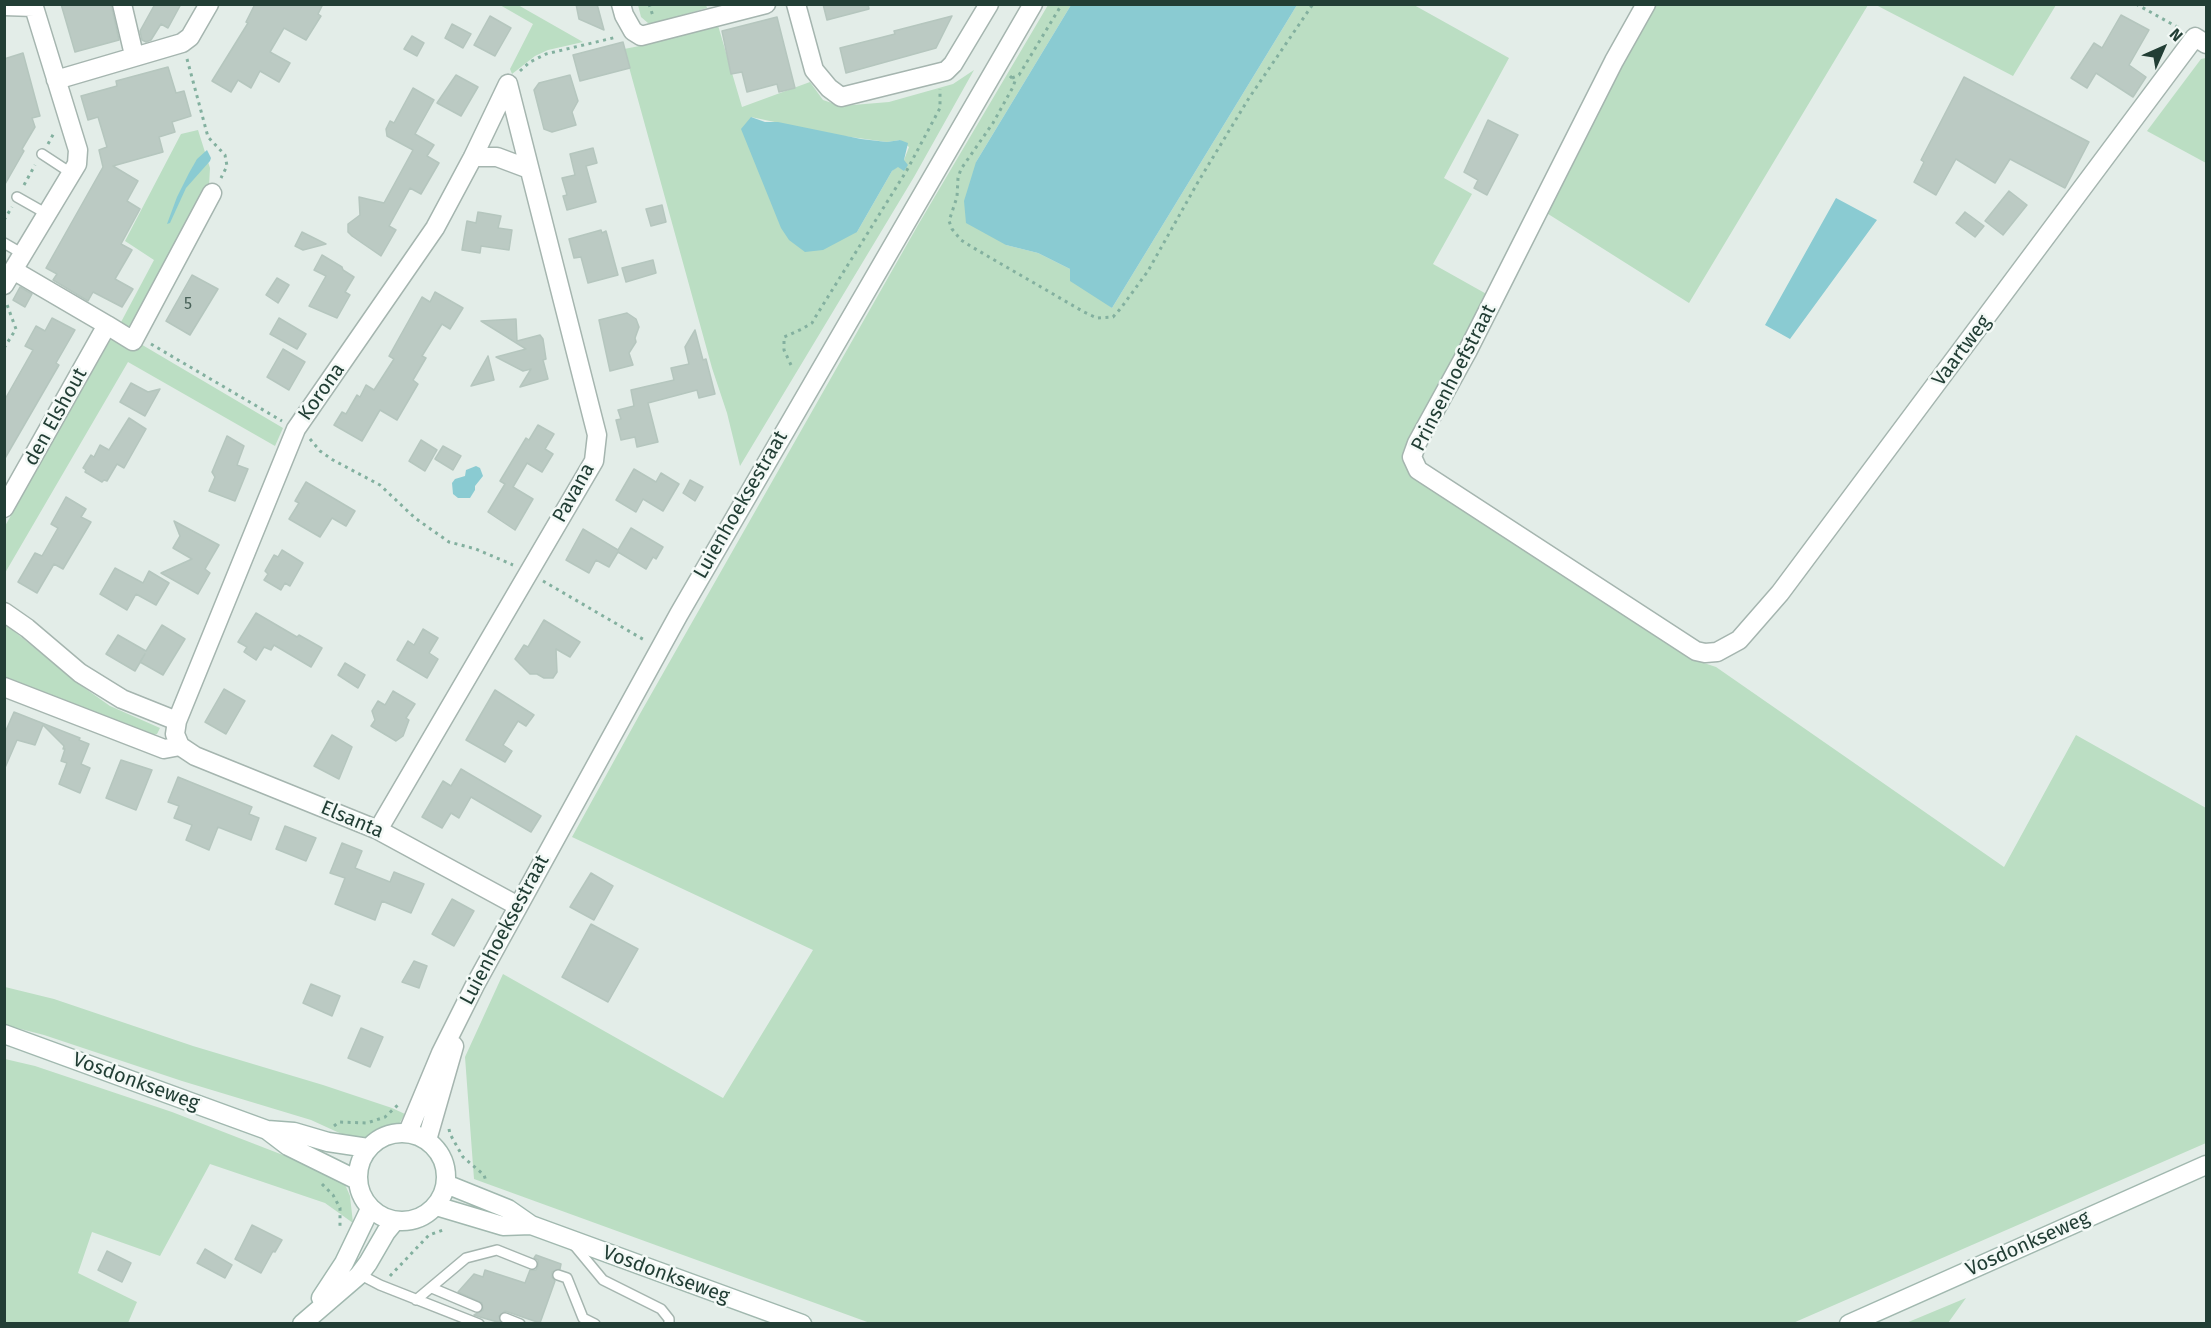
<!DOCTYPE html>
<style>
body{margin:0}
#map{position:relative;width:2211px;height:1328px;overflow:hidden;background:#e3ede8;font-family:"Fira Sans",sans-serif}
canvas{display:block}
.frame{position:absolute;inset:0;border:6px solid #223e35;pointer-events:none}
.north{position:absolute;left:2133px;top:18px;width:60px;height:60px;-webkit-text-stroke:4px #f3f9f6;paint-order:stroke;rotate:45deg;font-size:16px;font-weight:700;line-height:24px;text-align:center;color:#223e35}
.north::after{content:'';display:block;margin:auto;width:21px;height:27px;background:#223e35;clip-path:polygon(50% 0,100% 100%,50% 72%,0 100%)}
</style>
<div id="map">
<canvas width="2211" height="1328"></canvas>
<div class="frame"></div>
<div class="north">N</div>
</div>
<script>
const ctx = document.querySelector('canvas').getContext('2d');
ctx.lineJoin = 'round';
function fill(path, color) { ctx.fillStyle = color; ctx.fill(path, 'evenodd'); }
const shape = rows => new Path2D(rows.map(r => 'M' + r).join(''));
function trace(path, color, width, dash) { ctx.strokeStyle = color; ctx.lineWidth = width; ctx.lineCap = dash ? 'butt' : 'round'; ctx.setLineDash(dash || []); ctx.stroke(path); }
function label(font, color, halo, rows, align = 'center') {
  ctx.font = font + ' "Fira Sans",sans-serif'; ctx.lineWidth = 5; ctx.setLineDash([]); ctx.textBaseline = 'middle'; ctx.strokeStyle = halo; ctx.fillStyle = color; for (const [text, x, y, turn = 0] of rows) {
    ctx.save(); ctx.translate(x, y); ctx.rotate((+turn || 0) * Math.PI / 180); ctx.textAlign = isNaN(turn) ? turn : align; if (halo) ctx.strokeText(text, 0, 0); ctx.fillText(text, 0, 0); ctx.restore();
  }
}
const green = shape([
 [500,5,518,5,583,42,548,50,535,56,512,74,510,69,533,24],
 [638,5,706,5,707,8,655,23,648,23,641,17],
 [1048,5,1071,5,976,162,1006,245,1038,253,1070,269,1112,308,1297,5,1414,5,1509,58,1444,178,1472,194,1433,264,1490,296,1406,455,1409,472,1432,490,1689,658,1716,667,2004,867,2076,735,2206,808,2206,1143,1793,1323,870,1323,474,1179,465,1057,503,974,723,1098,813,950,572,837,641,712,918,225],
 [1654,5,1868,5,1689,303,1545,212,1579,141],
 [1876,5,2056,4,2056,5,2013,76],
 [717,22,742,107,810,82,823,100,841,106,889,102,953,84,974,70,914,177,740,466,727,413,712,368,624,49,650,44],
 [751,117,836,135,887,142,900,140,909,147,904,160,892,171,857,232],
 [2206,58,2206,163,2147,131,2201,59],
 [198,130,210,168,209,186,132,331,120,324,154,260,125,241,181,134],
 [112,337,139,343,283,428,275,446,128,362,5,573,5,526],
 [4,623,79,684,110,706,160,728,157,734,149,736,5,679],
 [5,987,54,999,193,1046,323,1085,392,1108,405,1114,399,1124,357,1141,311,1120,182,1081,44,1035,5,1025],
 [5,1059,35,1066,172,1112,301,1162,340,1173,350,1196,353,1223,325,1203,210,1164,160,1256,92,1232,78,1273,137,1302,128,1323,5,1323],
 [1966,1298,1948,1323,1906,1323]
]);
const water = shape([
 [1071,5,1297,5,1112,308,1070,281,1070,269,1038,253,1006,245,966,223,964,201,976,162],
 [751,117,765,122,778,122,861,139,887,142,900,140,908,143,904,160,908,165,904,171,898,167,892,171,857,232,823,250,805,252,789,240,781,228,741,129],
 [207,150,211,158,210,161,186,188,170,223,167,224,177,197,189,173,197,159],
 [1836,198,1877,220,1790,339,1765,325],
 [476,466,480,468,483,476,475,486,475,490,470,498,458,498,453,494,452,483,455,479,465,476,466,470]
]);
const building = shape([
 [61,4,111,4,119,40,75,52,61,4],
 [155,4,181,4,168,28,161,24,151,40,146,42,142,40,140,31,155,4],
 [255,4,323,4,318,14,321,16,306,40,284,28,270,52,290,63,279,82,260,71,251,88,238,80,231,92,212,81,248,23,246,22,255,4],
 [576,4,597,4,604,30,579,19,576,4],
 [823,4,868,4,869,9,827,20,823,4],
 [2121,15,2149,30,2129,65,2146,77,2133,97,2096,73,2087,88,2071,78,2094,43,2102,48,2121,15],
 [490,16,511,28,495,56,474,45,490,16],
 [952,16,936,48,846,73,840,48,895,34,894,31,952,16],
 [777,17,795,88,779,92,777,84,747,92,742,72,731,74,722,31,777,17],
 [452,24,471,34,463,48,445,38,452,24],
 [412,36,424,43,417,56,404,49,412,36],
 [623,42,630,68,580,81,573,55,623,42],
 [23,53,40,116,32,118,35,127,22,149,24,151,4,186,4,59,23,53],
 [168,67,176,93,184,91,191,116,172,122,175,132,159,137,163,152,113,166,138,181,127,201,140,209,121,244,132,250,115,279,133,289,122,307,93,292,88,301,53,280,57,274,46,268,103,167,99,150,107,147,98,117,88,120,81,96,117,86,116,81,168,67],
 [456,75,478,87,461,116,437,103,456,75],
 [570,75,578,101,572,112,576,125,552,132,544,129,534,90,539,83,570,75],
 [1964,77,2089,142,2065,188,2010,159,1995,183,1956,159,1936,195,1914,182,1924,162,1921,160,1964,77],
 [413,88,434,100,415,134,434,145,427,156,439,163,421,194,410,188,389,226,396,230,381,256,352,236,348,232,348,224,360,215,359,197,384,203,413,150,387,136,386,129,390,121,394,123,413,88],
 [1488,120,1518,135,1487,195,1474,188,1478,180,1464,172,1488,120],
 [593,148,597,163,586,166,596,202,567,210,563,196,567,195,562,178,575,175,570,154,593,148],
 [2009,191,2027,205,2003,235,1985,221,2009,191],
 [662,205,666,222,651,226,646,209,662,205],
 [478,212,501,216,498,228,512,230,509,250,481,246,480,253,462,250,467,221,476,223,478,212],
 [1965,212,1984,226,1975,237,1956,223,1965,212],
 [601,230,602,233,606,231,618,275,588,283,581,257,574,258,569,239,601,230],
 [302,232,326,244,303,250,295,246,302,232],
 [322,255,342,267,343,270,354,277,345,292,350,295,337,318,309,306,326,276,314,270,322,255],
 [653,260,656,273,626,282,622,268,653,260],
 [192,275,218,289,190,335,166,321,192,275],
 [277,278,289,285,278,303,266,295,277,278],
 [20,287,32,294,25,307,13,300,20,287],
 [435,292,463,308,450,329,442,324,422,356,426,358,413,380,418,384,397,420,380,410,362,441,334,425,342,412,346,414,357,395,360,397,366,385,374,390,394,359,389,356,422,297,430,302,435,292],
 [627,313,636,319,639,327,635,338,636,342,629,353,633,365,610,371,599,320,627,313],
 [52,318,75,330,56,363,59,365,4,460,4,401,33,350,25,346,36,326,45,331,52,318],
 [279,318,306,334,297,349,270,334,279,318],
 [516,319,517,341,540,335,543,339,546,359,543,360,548,379,520,387,531,369,523,371,496,357,526,349,481,321,516,319],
 [695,330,703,360,706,359,715,394,699,398,697,390,648,403,658,442,637,447,635,437,621,440,616,420,621,419,618,410,634,406,631,390,674,380,671,368,689,364,685,347,695,330],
 [283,349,305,362,289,390,267,377,283,349],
 [488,356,494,380,471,386,488,356],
 [131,383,148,392,160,389,145,416,120,402,131,383],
 [129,418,146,429,124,468,117,464,107,481,104,480,102,482,85,472,86,470,83,468,91,455,94,457,100,445,109,450,129,418],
 [538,425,554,434,545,449,553,454,542,472,527,463,513,487,533,499,515,530,488,512,505,484,500,481,526,438,529,440,538,425],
 [227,436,244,446,237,465,248,469,235,501,209,491,215,477,212,472,227,436],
 [421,440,437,450,425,471,409,461,421,440],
 [443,446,461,456,453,470,435,459,443,446],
 [634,469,656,482,661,473,679,484,663,511,643,499,636,512,616,500,634,469],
 [690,480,703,487,695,501,683,493,690,480],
 [306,482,355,511,346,526,332,518,320,537,289,519,299,503,295,501,306,482],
 [66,497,86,509,81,517,91,522,63,569,54,564,37,593,18,582,35,553,42,556,58,528,51,524,66,497],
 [174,521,219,545,205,569,210,573,198,594,161,573,192,559,173,548,180,536,174,521],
 [631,528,663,547,656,559,653,557,646,569,618,552,609,567,596,560,589,573,566,560,583,529,618,550,631,528],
 [282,550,303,563,290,586,285,583,281,590,264,580,268,574,265,571,274,555,278,557,282,550],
 [115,568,143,583,149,571,169,583,156,605,136,594,127,610,100,594,115,568],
 [256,613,297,637,299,635,322,648,311,667,274,645,271,650,264,647,256,660,244,652,247,647,238,642,256,613],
 [544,620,580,642,570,657,556,649,557,672,553,678,544,678,537,674,530,674,515,659,524,645,528,647,544,620],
 [162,625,185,639,163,675,140,662,145,654,135,671,106,654,118,635,146,651,162,625],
 [423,629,438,638,429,653,438,659,427,678,397,660,408,641,414,645,423,629],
 [345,663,365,675,358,688,338,675,345,663],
 [224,689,245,701,226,734,205,722,224,689],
 [495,690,534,715,526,726,518,721,503,745,512,751,505,762,466,740,495,690],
 [393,691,415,704,406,718,409,720,403,736,396,741,371,726,375,720,372,711,378,701,385,705,393,691],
 [14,712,80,738,79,740,89,744,81,764,90,768,80,793,59,784,67,763,61,761,65,749,63,749,64,746,43,725,35,745,17,740,4,770,4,735,14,712],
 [332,735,352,747,339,779,314,766,332,735],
 [121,760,152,770,136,810,106,798,121,760],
 [461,769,541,816,531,832,471,797,459,818,451,813,442,828,422,817,443,781,451,786,461,769],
 [178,777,252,807,249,814,259,818,251,840,218,827,209,850,186,840,192,825,174,818,179,806,168,802,178,777],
 [285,826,316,838,306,861,276,849,285,826],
 [342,843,362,851,355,868,390,882,394,872,424,884,411,913,382,901,375,920,335,904,345,878,330,873,342,843],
 [591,873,613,886,594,920,570,907,591,873],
 [452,899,474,911,454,946,432,934,452,899],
 [591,924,638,949,608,1002,562,977,591,924],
 [414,961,427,966,419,988,402,982,414,961],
 [311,984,340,996,332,1016,303,1003,311,984],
 [361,1028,383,1037,370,1067,348,1058,361,1028],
 [252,1225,282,1240,275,1252,273,1251,261,1273,235,1259,252,1225],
 [205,1249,232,1265,225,1278,197,1263,205,1249],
 [107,1251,131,1263,122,1282,98,1270,107,1251],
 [536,1255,561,1264,560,1269,552,1272,552,1277,555,1281,540,1323,505,1311,499,1316,501,1323,480,1317,474,1315,483,1310,482,1303,458,1292,474,1274,483,1277,485,1270,525,1283,530,1270,536,1270,538,1266,538,1260,534,1258,536,1255]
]);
const path = shape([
 [649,4,653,16],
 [2136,4,2179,28],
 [187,59,208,137,225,155,227,166,221,178],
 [520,71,530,62,546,54,617,37],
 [1010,76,1015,81,1013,87,993,123,961,169,958,178,957,197,949,221,952,229,961,240,972,247,1084,312,1097,318,1113,317,1121,308,1148,271,1198,182,1249,98,1313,4],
 [1012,78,1019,75,1062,4],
 [48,144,55,131],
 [24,185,35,165],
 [4,220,12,207],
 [151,344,282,421],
 [4,348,16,329,6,302],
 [791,365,784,350,784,337,802,329,812,323,816,316,907,170,940,108,940,89],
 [310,439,320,451,333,460,380,485,415,518,449,542,476,549,513,565],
 [543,581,646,641],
 [334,1126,339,1122,367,1123,385,1117,400,1103],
 [449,1129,450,1134,463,1157,484,1175,486,1181],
 [322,1184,333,1195,340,1208,340,1228],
 [390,1276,429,1235,446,1229]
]);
const lane = shape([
 [42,154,71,173],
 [17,197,47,214],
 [4,243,23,254],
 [574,1245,603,1280,661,1309,669,1319,669,1324],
 [359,1274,380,1285,479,1324],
 [558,1275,567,1278,583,1318,595,1324],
 [432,1288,477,1307],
 [416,1300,466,1258,497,1250,532,1264],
 [505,1318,520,1324]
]);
const street = shape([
 [122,4,134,55],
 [621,4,624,15,633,31,641,36,766,4],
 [796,4,814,70,829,88,841,97,946,71,953,64,989,4],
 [1646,4,1614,61,1467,352,1417,443,1412,457,1418,470,1696,651,1705,653,1717,652,1739,640,1780,593,2195,37,2206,44],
 [4,6,34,7],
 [56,80,182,43,190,37,209,4],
 [508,84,473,157,435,228,296,429,177,721,175,734,180,746,195,756,378,830,518,906],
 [473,157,497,157,529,169],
 [4,285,77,164,78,150,33,4],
 [107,325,133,341,212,193],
 [4,508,107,325,13,270],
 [4,612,27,628,80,673,122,699,177,721],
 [4,687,164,749,180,746],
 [378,830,594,461,597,435,508,84],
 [408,1132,441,1053,475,985,679,614,1033,4],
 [427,1140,454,1046]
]);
const secondary = shape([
 [4,1034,267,1130,294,1132,328,1142,368,1148],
 [267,1130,288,1146,357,1180],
 '358 1177a44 44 0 1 1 88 0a44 44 0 1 1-88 0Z',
 [446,1184,508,1209,531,1225,802,1324],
 [436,1206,503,1226,531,1225],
 [321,1298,344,1263,370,1209],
 [302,1324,359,1275,368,1263,386,1232,395,1221],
 [1849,1324,2206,1165]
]);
const numberNames = [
 ["5",188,305]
];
const streetNames = [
 ["Vaartweg",1962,351,-53],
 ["Prinsenhoefstraat",1454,378,-63],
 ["Korona",322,392,-55],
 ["den Elshout",56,417,-61],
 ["Pavana",574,493,-61],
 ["Luienhoeksestraat",741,505,-60],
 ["Elsanta",352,820,23],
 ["Luienhoeksestraat",505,930,-62],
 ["Vosdonkseweg",136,1082,20],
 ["Vosdonkseweg",2028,1244,-24],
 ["Vosdonkseweg",666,1275,20]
];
fill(green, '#bbdec3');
fill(water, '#8acbd2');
fill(building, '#bbcac3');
trace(building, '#b5c6be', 1.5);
trace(lane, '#a5b5af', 12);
trace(street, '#a5b5af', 21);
trace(secondary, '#a1b8af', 21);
trace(path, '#83b09f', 3, [3, 4.5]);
trace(lane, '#fff', 9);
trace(street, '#fff', 18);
trace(secondary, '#fff', 18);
label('16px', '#486158', null, numberNames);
label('20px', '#223e35', '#f3f9f6', streetNames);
</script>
